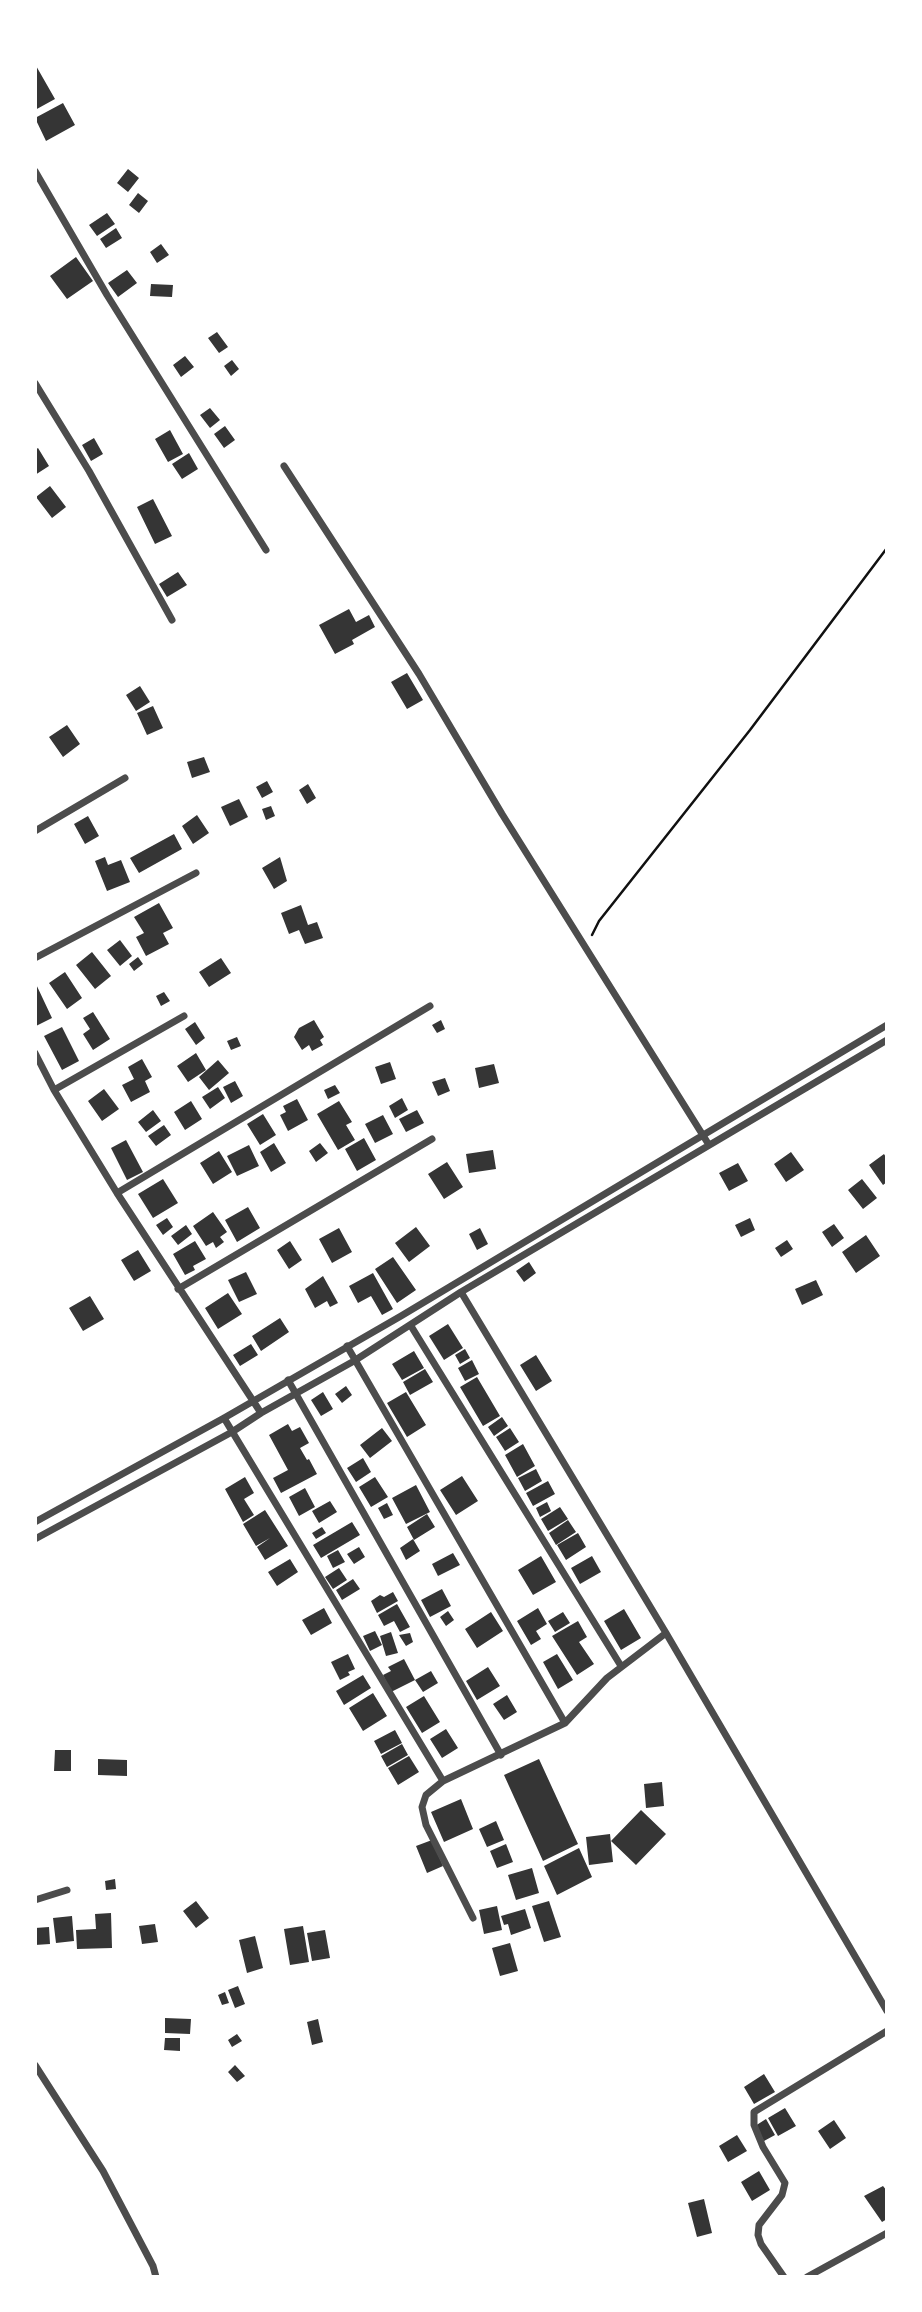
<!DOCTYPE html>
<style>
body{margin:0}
#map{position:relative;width:922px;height:2312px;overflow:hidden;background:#fff;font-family:Rubik,sans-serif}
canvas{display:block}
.frame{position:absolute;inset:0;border:37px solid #fff;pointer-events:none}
</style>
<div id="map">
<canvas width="922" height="2312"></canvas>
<div class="frame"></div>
</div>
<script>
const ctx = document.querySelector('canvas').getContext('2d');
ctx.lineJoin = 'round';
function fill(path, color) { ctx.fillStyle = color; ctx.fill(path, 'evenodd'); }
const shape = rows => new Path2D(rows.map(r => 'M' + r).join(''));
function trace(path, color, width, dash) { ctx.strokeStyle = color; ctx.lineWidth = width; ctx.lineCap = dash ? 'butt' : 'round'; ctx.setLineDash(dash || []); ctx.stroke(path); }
const building = shape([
 [35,64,55,99,35,110],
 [63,103,75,125,46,141,35,118],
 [128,169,139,178,128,192,117,183],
 [138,193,148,201,139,213,129,205],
 [107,213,115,224,97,236,89,225],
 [116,228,122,238,106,248,100,239],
 [161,244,169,255,157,263,150,252],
 [76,257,93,281,67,299,50,276],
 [127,270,137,283,118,297,108,283],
 [151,284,173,285,172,297,150,296],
 [217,332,228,347,219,353,208,338],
 [185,356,194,367,181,377,173,365],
 [232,360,239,369,231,376,224,366],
 [210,408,220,420,210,428,200,415],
 [225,426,235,440,224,448,214,434],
 [170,430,183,454,168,462,155,439],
 [94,438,103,454,91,461,82,445],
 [38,448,49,466,35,475,35,450],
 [189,453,198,469,182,479,172,464],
 [50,486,66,507,52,518,36,497],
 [153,499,172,536,155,544,137,507],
 [178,572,187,585,167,597,159,584],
 [349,609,356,622,369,615,375,627,352,640,354,644,335,654,319,625],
 [407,673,423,700,407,709,391,682],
 [140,686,150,702,136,711,126,695],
 [153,706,163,728,147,735,137,713],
 [67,725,80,744,63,757,49,737],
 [204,757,210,772,192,778,187,762],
 [267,781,273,792,262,798,256,787],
 [308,784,316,798,307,804,299,790],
 [239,799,248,817,230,826,221,807],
 [271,806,275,816,266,820,262,809],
 [197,815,209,833,193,844,182,826],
 [88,816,99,836,85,844,74,824],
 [174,834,182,849,139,873,130,858],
 [105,857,108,865,121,860,130,882,107,891,95,861],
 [280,857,287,881,274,889,262,868],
 [159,903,173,928,163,933,169,944,146,956,136,937,144,933,134,917],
 [301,905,308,925,317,922,323,938,305,944,299,930,289,934,281,913],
 [120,940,132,956,120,966,107,950],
 [92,952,111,976,95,989,76,965],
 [138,957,143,964,134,971,129,964],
 [221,958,231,973,209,987,199,972],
 [65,972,82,998,67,1009,49,983],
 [35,982,52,1018,36,1026,35,1024],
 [164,992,170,1001,161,1006,156,996],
 [93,1012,110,1039,93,1050,83,1034,90,1029,83,1018],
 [314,1020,324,1037,320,1040,323,1045,312,1051,309,1045,302,1050,294,1037,299,1028],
 [441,1020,445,1029,437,1033,432,1025],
 [195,1022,205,1038,196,1045,185,1029],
 [62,1027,79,1061,62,1070,44,1036],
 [237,1037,241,1046,231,1050,227,1041],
 [196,1053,206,1070,188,1082,177,1066],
 [142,1059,152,1077,145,1081,150,1092,131,1102,122,1085,134,1079,128,1067],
 [218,1060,229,1073,209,1090,199,1077],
 [390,1062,396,1079,381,1084,375,1067],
 [494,1064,499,1083,479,1088,475,1068],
 [445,1078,450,1091,438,1096,432,1082],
 [235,1081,243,1096,231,1103,223,1087],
 [335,1085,340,1093,328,1099,324,1090],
 [218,1087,225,1098,210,1109,202,1097],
 [104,1089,119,1109,102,1121,88,1101],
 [402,1098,408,1110,395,1118,389,1106],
 [297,1099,308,1120,288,1131,280,1115,286,1112,283,1106],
 [191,1101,202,1119,185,1130,174,1112],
 [339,1101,352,1122,346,1125,355,1140,338,1150,317,1114],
 [153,1110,161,1121,146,1132,138,1122],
 [417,1110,424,1123,406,1132,399,1119],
 [263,1114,276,1135,260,1145,247,1124],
 [383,1115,393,1134,375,1143,365,1124],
 [164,1125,171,1135,156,1146,148,1136],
 [364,1138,376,1160,357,1171,345,1149],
 [126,1140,143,1172,127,1180,111,1148],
 [274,1143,286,1163,271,1172,260,1152],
 [320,1143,328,1153,316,1162,309,1151],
 [249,1145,259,1166,237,1176,227,1156],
 [493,1150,496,1169,469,1173,466,1154],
 [219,1151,232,1172,213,1184,200,1163],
 [791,1152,804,1170,786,1182,774,1164],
 [884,1154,887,1159,887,1182,883,1185,869,1165],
 [447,1162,463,1187,444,1199,428,1174],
 [738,1163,748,1181,729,1191,719,1173],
 [163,1179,178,1203,153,1218,138,1194],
 [862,1179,877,1198,863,1209,848,1190],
 [248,1207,260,1228,237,1242,225,1220],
 [213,1212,227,1232,220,1237,224,1242,216,1248,213,1242,206,1246,193,1226],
 [167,1218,173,1227,163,1235,156,1225],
 [750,1218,755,1230,741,1237,735,1225],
 [834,1224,844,1238,832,1247,822,1232],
 [186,1225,192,1234,178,1245,171,1236],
 [416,1227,430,1246,409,1262,395,1243],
 [339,1228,352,1252,332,1263,319,1239],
 [480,1228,488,1244,477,1250,469,1234],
 [866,1235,880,1256,856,1273,842,1252],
 [787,1240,793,1249,781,1257,775,1248],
 [195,1241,206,1259,193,1266,195,1270,185,1275,173,1254],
 [290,1241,302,1260,289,1269,277,1250],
 [138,1250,151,1271,134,1281,121,1260],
 [393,1257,416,1290,397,1303,375,1269],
 [529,1262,536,1273,524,1282,516,1271],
 [246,1272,257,1294,239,1302,228,1280],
 [373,1273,393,1309,382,1315,371,1296,358,1303,349,1286],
 [323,1276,338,1303,330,1307,327,1301,315,1308,305,1289],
 [816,1280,823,1295,802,1305,795,1289],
 [228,1293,242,1314,218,1329,205,1308],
 [90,1296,104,1319,83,1331,69,1308],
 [280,1318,289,1332,261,1351,252,1336],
 [448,1324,463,1348,444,1360,429,1336],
 [251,1344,258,1355,240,1366,233,1355],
 [465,1349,470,1358,460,1364,455,1355],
 [414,1351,424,1368,402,1380,392,1364],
 [536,1355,552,1381,536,1391,520,1365],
 [472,1360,479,1374,465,1381,458,1368],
 [425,1369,433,1382,410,1395,403,1382],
 [477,1377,500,1416,483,1426,460,1387],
 [346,1386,352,1395,342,1403,335,1394],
 [323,1392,333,1409,321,1416,311,1400],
 [406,1392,426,1425,407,1437,387,1403],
 [502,1417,508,1426,494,1436,488,1427],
 [288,1424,292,1431,300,1427,309,1443,300,1448,307,1460,309,1459,317,1474,281,1493,273,1478,288,1470,269,1435],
 [382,1428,392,1441,370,1458,360,1445],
 [510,1428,519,1442,505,1451,496,1437],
 [523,1444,535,1466,517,1477,505,1455],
 [363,1458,371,1472,356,1482,347,1468],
 [536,1469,542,1481,525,1491,518,1478],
 [462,1476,478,1501,456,1515,440,1490],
 [245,1477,254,1493,244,1499,254,1515,243,1522,225,1489],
 [375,1477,388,1497,371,1507,359,1487],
 [548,1481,555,1494,533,1506,526,1493],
 [416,1485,430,1512,406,1524,392,1498],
 [305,1488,315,1507,299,1516,289,1497],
 [330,1501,337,1512,319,1523,312,1511],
 [547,1502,551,1511,540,1517,536,1508],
 [387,1503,393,1515,384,1519,378,1508],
 [560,1507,568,1519,548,1531,541,1519],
 [265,1510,288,1546,265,1560,257,1547,270,1538,256,1546,243,1524],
 [427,1514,435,1527,414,1540,407,1527],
 [568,1520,576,1532,556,1545,549,1533],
 [352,1522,360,1535,321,1558,313,1545],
 [322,1527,326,1533,316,1539,312,1533],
 [578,1533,586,1547,566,1560,557,1545],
 [413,1539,420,1551,406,1560,400,1548],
 [359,1547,365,1557,354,1564,347,1554],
 [338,1550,345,1562,333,1568,327,1556],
 [453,1553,460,1565,438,1576,432,1564],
 [541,1556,556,1582,533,1595,518,1570],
 [592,1556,601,1572,580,1584,571,1568],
 [290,1559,298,1572,277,1586,268,1572],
 [339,1568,347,1580,333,1589,325,1577],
 [353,1579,360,1589,342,1600,336,1590],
 [442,1589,451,1606,430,1617,421,1600],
 [393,1592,398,1601,377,1613,371,1601,380,1595,384,1597],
 [397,1604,410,1627,400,1632,394,1621,384,1626,378,1615],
 [324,1608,332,1623,311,1635,302,1620],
 [538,1608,547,1624,536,1631,541,1639,531,1645,517,1621],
 [624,1609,641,1638,621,1650,604,1621],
 [448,1611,454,1620,446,1626,440,1617],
 [491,1612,503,1631,477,1648,465,1629],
 [563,1612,570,1623,555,1632,548,1621],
 [578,1621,587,1637,579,1642,594,1664,577,1675,552,1636],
 [375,1631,382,1645,370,1651,363,1636],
 [391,1632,398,1653,386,1656,380,1636],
 [410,1633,413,1642,406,1646,399,1635],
 [348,1654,355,1669,348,1672,350,1675,340,1680,331,1662],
 [557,1654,573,1680,558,1689,543,1662],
 [404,1659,415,1680,391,1692,383,1675,391,1671,388,1667],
 [488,1667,500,1686,477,1700,466,1681],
 [431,1671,438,1683,423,1692,415,1680],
 [363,1675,371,1688,344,1705,336,1691],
 [373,1693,387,1716,363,1731,349,1708],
 [507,1695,517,1712,504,1720,493,1704],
 [424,1696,440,1722,422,1733,406,1707],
 [446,1729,458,1748,442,1758,430,1739],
 [395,1730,402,1743,381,1754,374,1741],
 [402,1744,408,1755,387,1767,381,1756],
 [55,1750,71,1750,71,1771,54,1771],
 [409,1756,419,1772,398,1785,388,1768],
 [98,1759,127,1760,127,1776,98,1775],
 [539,1759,578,1844,543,1861,504,1775],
 [662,1782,664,1806,646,1808,644,1784],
 [461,1799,473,1829,444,1842,431,1812],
 [641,1810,666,1834,636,1865,611,1841],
 [496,1821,504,1840,487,1847,479,1829],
 [610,1834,613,1862,589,1865,586,1837],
 [432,1840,443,1866,427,1873,416,1846],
 [506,1844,513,1862,497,1868,490,1851],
 [579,1848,592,1877,557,1895,544,1866],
 [532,1868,539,1893,516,1900,508,1875],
 [115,1879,116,1889,106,1890,105,1881],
 [196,1901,209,1918,196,1928,183,1911],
 [549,1901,561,1937,544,1942,532,1906],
 [497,1906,502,1930,484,1934,479,1910],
 [525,1909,531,1928,511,1935,508,1924,504,1925,501,1916],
 [111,1913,112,1948,77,1949,76,1930,96,1929,95,1914],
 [72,1916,74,1941,56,1943,53,1918],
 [155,1924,158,1942,142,1944,139,1926],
 [303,1926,309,1962,290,1965,284,1929],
 [49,1927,50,1944,35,1945,35,1928],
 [325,1930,330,1958,312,1961,307,1933],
 [255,1936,263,1968,247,1973,239,1940],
 [510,1943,518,1971,500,1976,492,1948],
 [238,1986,245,2004,235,2008,228,1990],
 [225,1992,229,2003,222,2005,218,1995],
 [165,2018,191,2019,190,2034,165,2033],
 [318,2019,323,2042,312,2045,307,2022],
 [237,2034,242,2041,232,2047,228,2040],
 [165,2038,180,2038,180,2051,164,2050],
 [235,2065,245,2076,237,2082,228,2072],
 [764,2074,775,2092,754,2104,744,2087],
 [785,2108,796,2126,778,2136,768,2118],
 [766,2119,775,2135,764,2141,755,2126],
 [834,2120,846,2138,830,2149,818,2131],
 [737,2135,747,2151,728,2162,719,2146],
 [759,2171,770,2190,752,2201,741,2182],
 [883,2186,887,2191,887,2219,882,2222,864,2196],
 [704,2199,712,2233,697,2237,688,2203]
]);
const path = shape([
 [592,935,599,921,750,730,887,548]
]);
const minor = shape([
 [35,171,107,295,266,550],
 [35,383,89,471,172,620],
 [284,466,419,674,502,814,709,1145],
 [35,831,125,778],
 [35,958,196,873],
 [35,1053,54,1090,117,1193,261,1413],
 [54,1090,184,1016],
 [117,1193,430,1006],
 [178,1289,432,1139],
 [461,1292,666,1633,887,2011],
 [411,1326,621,1666],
 [347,1346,565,1723],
 [288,1380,501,1755],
 [224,1418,443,1781,565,1723,607,1678,666,1633],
 [35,1522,224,1418,401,1316,887,1025],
 [35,1539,232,1432,261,1413,354,1361,461,1292,887,1040],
 [443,1781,426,1795,422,1807,426,1825,473,1918],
 [35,1900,67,1890],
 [35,2065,103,2171,153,2266,156,2277],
 [784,2277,761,2244,758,2235,759,2225,782,2195,785,2183,763,2147,754,2125,754,2112,887,2031],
 [807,2277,887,2233]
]);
fill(building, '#353535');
trace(path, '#111', 2.5);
trace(minor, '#4c4c4c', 7);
</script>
